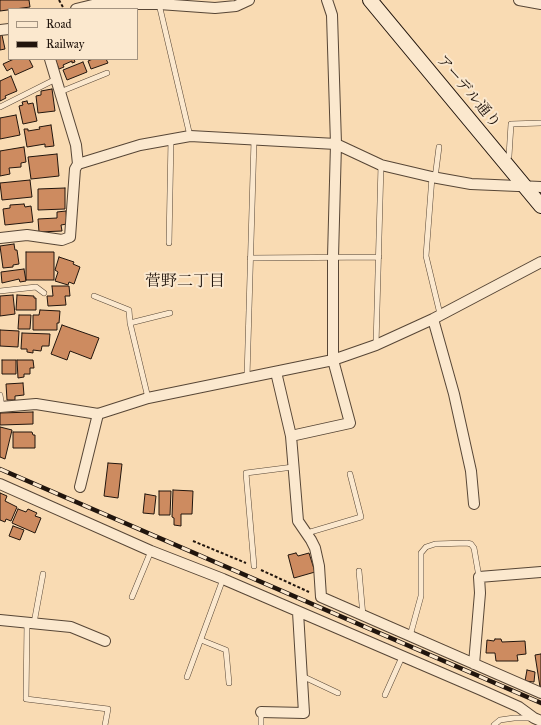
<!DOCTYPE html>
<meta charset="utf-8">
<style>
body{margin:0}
#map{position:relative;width:541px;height:725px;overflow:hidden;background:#f9dbb3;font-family:"IM FELL Great Primer",serif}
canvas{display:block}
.legend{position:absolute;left:8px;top:8px;width:130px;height:52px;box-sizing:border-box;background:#fbe8ce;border:1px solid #a49481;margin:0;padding:5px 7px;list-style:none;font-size:12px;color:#21150d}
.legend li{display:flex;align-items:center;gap:8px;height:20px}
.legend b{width:20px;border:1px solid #a49481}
</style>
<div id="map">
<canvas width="541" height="725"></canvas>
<ul class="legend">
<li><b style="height:5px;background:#fbe8ce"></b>Road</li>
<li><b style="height:5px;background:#21150d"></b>Railway</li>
</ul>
</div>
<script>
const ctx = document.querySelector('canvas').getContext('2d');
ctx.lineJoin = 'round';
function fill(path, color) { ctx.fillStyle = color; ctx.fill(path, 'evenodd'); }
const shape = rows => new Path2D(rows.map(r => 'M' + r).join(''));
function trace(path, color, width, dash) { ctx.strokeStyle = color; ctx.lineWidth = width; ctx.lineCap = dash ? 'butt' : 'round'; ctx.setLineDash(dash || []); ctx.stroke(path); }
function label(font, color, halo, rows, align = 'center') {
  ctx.font = font + ' "IM FELL Great Primer","Noto Serif JP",serif'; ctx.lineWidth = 4; ctx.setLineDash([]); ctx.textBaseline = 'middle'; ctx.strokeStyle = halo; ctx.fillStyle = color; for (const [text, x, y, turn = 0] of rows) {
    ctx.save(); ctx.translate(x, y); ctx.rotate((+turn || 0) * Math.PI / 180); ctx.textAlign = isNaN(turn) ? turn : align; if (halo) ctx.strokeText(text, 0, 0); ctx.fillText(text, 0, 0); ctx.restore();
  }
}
const building = shape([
 [0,0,29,0,30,7,0,11,0,0],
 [0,35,2,35,5,49,0,50,0,35],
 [14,59,29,59,33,67,15,75,12,68,7,71,3,64,14,59],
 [55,59,74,59,75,62,72,63,72,61,63,65,64,67,59,69,55,59],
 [93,59,106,59,108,63,91,69,88,61,93,59],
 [83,62,87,72,67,80,63,70,83,62],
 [11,76,17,91,5,96,6,98,0,101,0,81,11,76],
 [52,89,55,111,38,113,36,96,41,95,41,91,52,89],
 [27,101,28,104,33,103,37,121,23,124,19,106,23,105,22,102,27,101],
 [16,115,20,135,0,139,0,118,16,115],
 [51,125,54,146,45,147,45,144,27,147,24,129,28,129,28,131,40,129,39,127,51,125],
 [24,147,26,162,21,163,21,167,9,168,10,174,0,176,0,151,24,147],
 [57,154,59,176,31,179,28,157,57,154],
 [30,180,32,197,2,200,0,183,30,180],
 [65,188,65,209,38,210,38,189,65,188],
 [24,204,25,207,31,206,33,222,5,225,3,209,10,208,10,205,24,204],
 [66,211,67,224,61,225,62,231,39,232,38,219,57,218,57,212,66,211],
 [14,244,15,250,17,250,19,264,13,265,13,267,3,268,0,246,14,244],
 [26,252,54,252,54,280,26,280,26,252],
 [59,257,74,262,73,264,80,267,74,284,69,282,68,285,55,281,58,272,55,270,59,257],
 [24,269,26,281,20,282,19,279,2,283,1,272,24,269],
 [52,286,69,286,70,296,65,296,66,305,48,306,47,296,53,296,52,286],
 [13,295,15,314,0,316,0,296,13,295],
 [17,295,34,296,34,298,36,298,36,310,16,310,17,295],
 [40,310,60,311,59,323,57,323,57,330,33,330,33,315,39,315,40,310],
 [19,315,31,315,30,329,18,329,19,315],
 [62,325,99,338,91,359,70,351,67,360,51,354,62,325],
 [0,330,19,331,18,347,0,346,0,330],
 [22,333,50,334,49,346,42,346,41,351,33,350,33,353,27,352,27,349,21,349,22,333],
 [2,360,16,360,16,374,2,374,2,360],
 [17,360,33,360,34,368,30,368,30,374,24,374,24,377,18,378,17,360],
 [23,383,24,395,15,396,15,400,7,400,6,384,23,383],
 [33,412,33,424,0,425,0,413,33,412],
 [0,427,12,430,5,459,0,457,0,427],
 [13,432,32,432,33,435,35,435,35,448,13,448,13,432],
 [108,463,122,464,118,498,104,496,108,463],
 [173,490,193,491,192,514,181,514,181,526,174,525,174,518,172,517,173,490],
 [159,491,171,491,170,515,159,515,159,491],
 [0,493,7,496,5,501,17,507,11,521,6,519,5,522,0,520,0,493],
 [145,494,156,496,154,514,143,513,145,494],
 [18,509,26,512,28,509,37,513,35,516,41,518,35,533,12,523,18,509],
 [13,526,24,530,20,540,9,536,13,526],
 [296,553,298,556,309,553,315,572,294,578,288,555,296,553],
 [495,639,501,639,502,642,525,641,526,654,517,655,518,661,496,661,495,653,486,653,487,640,494,641,495,639],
 [541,654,541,687,540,687,535,655,541,654],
 [527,670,535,672,534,682,525,681,527,670]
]);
const path = shape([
 [59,0,64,9],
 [193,541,246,563],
 [261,570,309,592]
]);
const lane = shape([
 [159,4,190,136],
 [60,92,107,73],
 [0,107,56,79],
 [504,161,509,156,511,124,541,123],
 [432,177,426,256,440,314],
 [435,178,439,147],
 [169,243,171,139],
 [250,258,379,257],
 [0,291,36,287,44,293],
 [94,296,129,310,130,323],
 [376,345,381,165],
 [247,377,254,140],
 [0,395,2,407],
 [148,398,130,323,170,313],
 [307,533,361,517,350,474],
 [254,566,246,473,293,467],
 [359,571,363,616],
 [132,597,151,551],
 [27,623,26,699,108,709,105,725],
 [34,623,43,574],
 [410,636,421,596,421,553,426,547,435,544,467,543,471,544,474,548,479,577],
 [201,640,226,650,229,683],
 [302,676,338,693],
 [187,677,223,579],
 [385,695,402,657],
 [261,725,261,712],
 [494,725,500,720,514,718,531,718]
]);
const street = shape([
 [519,0,541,4],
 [76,9,97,4,159,4,215,8,236,6,249,0],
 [0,30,9,29],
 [50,59,76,145,78,164],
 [0,238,27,235,62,240,70,237,75,169,78,164,140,145,190,136,336,144,381,165,432,177,471,184,541,187],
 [433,319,454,394,471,471,474,504],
 [276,372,291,436,298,521,311,540,315,548,319,566,321,597,541,693],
 [0,407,36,404,98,414,148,398,333,360,376,345,433,319,541,262],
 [291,436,350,423,333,360,333,257,336,144,332,15,327,0],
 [0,484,151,551,223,579,481,690,519,707,534,718,541,721],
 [80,487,98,414],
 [0,620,71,627,105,641],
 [474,664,480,593,479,577,541,572],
 [261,712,304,713,298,612]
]);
const secondary = shape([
 [370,0,541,206]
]);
const rail = shape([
 [0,469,541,703]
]);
const streetNames = [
 ["アーデル通り",468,92,50]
];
const neighbourhoodNames = [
 ["菅野二丁目",185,282]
];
fill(building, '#cd8b60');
trace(building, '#21150d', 1);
trace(lane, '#574636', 6);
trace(street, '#574636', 12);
trace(secondary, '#21150d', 16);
trace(path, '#21150d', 2, [3, 2]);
trace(lane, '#fbe8ce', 5);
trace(street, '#fbe8ce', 10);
trace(secondary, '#fbe8ce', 14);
trace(rail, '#21150d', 4.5);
trace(rail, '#fbe8ce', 3, [9]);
label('15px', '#21150d', '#fbe8ce', streetNames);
label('16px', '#21150d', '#fbe8ce', neighbourhoodNames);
</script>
